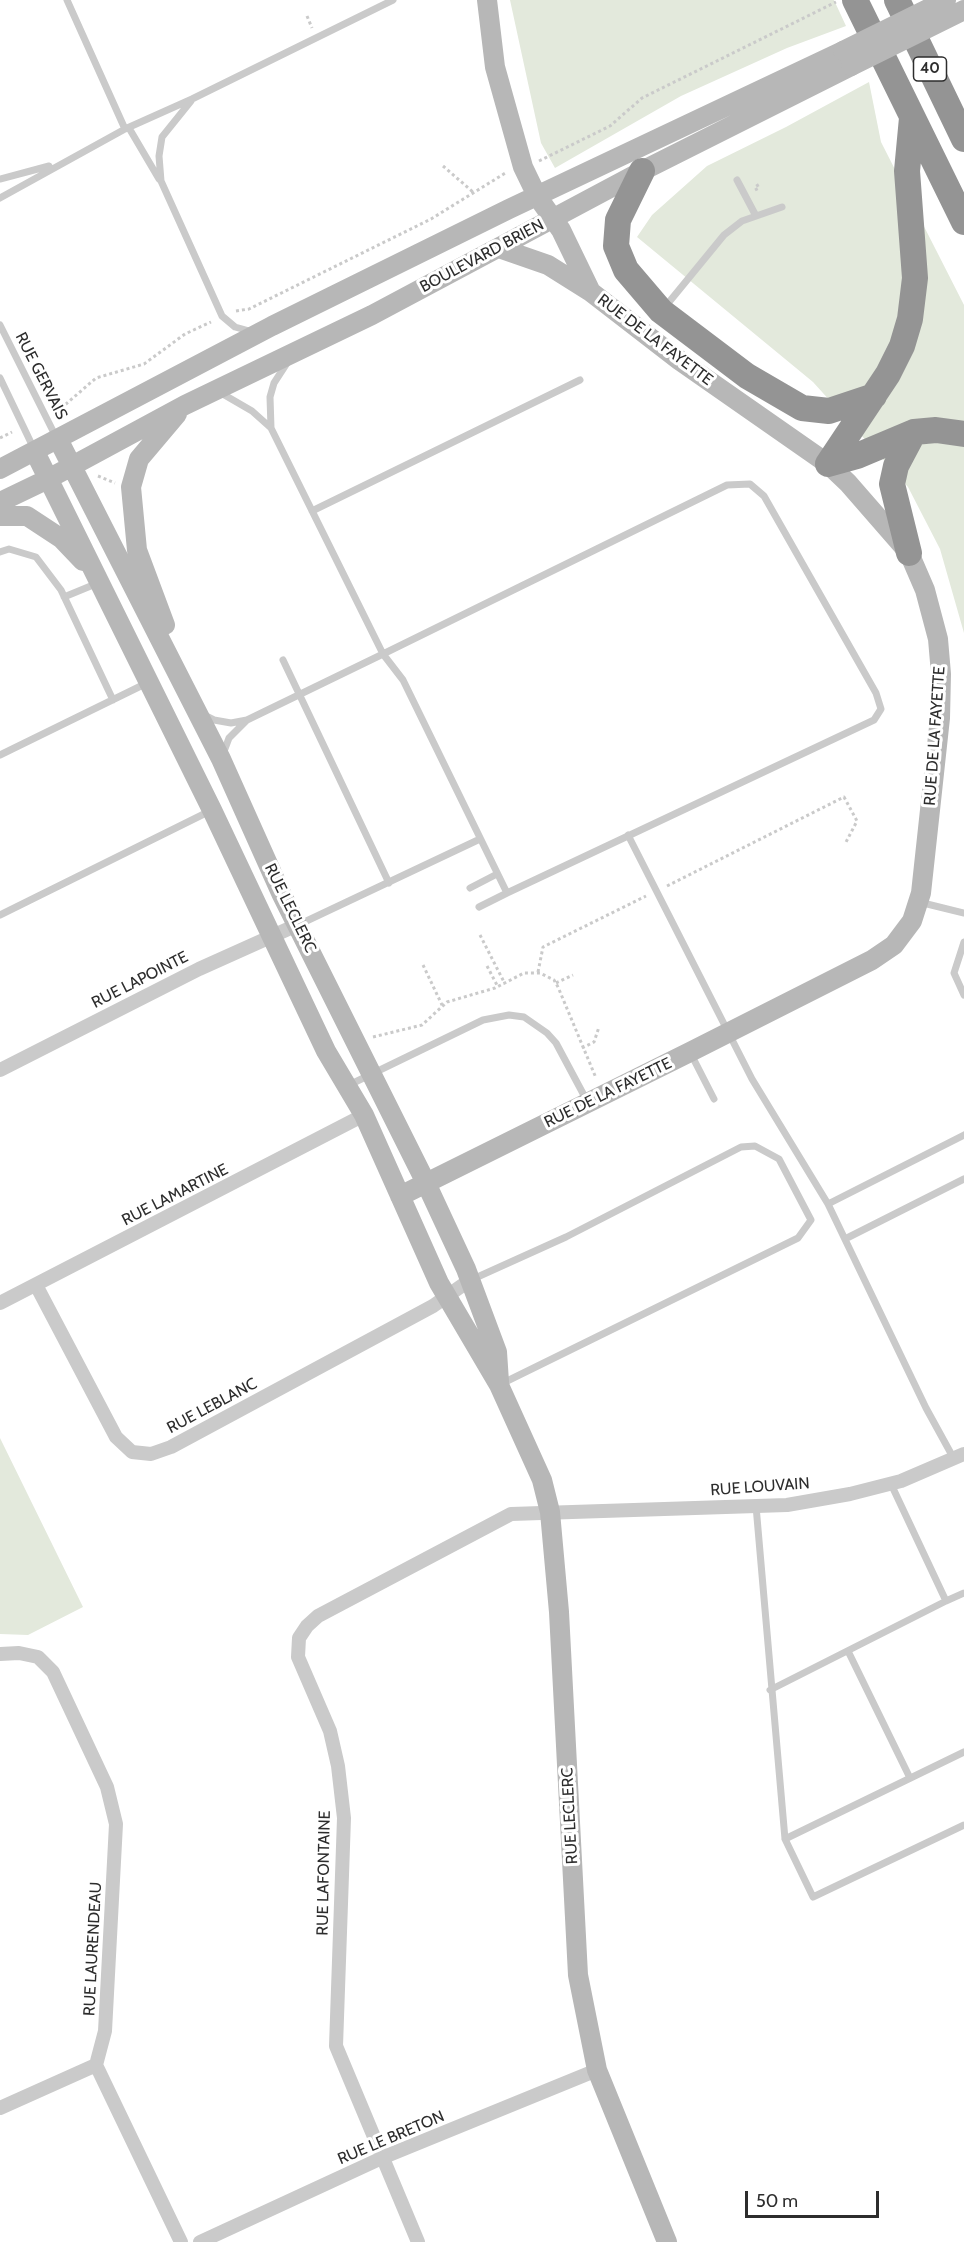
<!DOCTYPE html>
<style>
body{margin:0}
#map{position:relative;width:964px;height:2242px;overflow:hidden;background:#fff;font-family:Cabin,sans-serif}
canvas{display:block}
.scale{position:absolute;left:745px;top:2191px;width:134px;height:27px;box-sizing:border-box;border:3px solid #2d2d2d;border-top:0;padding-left:8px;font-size:18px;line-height:21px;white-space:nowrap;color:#2d2d2d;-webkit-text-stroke:4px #fff;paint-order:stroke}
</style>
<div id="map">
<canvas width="964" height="2242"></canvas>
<div class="scale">50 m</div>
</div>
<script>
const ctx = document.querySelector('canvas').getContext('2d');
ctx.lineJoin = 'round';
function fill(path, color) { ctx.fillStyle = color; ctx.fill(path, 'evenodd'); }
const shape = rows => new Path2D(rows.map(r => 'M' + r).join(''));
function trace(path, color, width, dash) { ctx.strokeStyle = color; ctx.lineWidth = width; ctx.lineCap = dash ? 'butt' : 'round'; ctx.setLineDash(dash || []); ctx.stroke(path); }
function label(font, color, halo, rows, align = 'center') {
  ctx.font = font + ' Cabin,sans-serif'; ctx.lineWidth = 6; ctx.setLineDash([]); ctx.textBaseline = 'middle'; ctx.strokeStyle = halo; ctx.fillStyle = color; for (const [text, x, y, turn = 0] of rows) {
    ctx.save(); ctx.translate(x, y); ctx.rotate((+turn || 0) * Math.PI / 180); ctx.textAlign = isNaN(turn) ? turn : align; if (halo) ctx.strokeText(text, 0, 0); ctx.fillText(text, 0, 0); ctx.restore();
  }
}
const green = shape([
 [510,0,834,0,846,26,787,48,681,96,555,168,541,143],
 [869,82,881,142,964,305,964,633,940,549,908,487,813,382,637,237,652,215,707,166,786,127],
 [0,1438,83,1607,28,1635,0,1634]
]);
const path = shape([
 [307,16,312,28],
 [539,161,610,126,642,98,836,2],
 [443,166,473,192],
 [755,190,759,188,756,183],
 [236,311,249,309,431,219,507,172],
 [55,410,66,404,96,378,144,364,185,334,211,322],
 [0,438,12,432],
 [98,476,115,483],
 [667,886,844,797,857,821,845,844],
 [480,935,505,984],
 [423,965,442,1005],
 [487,966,498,987],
 [538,972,543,947,646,896],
 [556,983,573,975],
 [373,1037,422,1025,447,1002,495,988,524,973,540,973,554,980,558,987,596,1078],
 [582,1048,594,1042,599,1027]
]);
const lane = shape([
 [67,0,125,129],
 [191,101,162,137,159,156,161,181,222,316,235,327,253,332],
 [129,128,159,179],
 [0,179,49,166],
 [737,180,756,216],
 [0,198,125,129,192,99,393,0],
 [665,307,724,235,742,221,782,207],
 [0,325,56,437],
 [0,378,34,449],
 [271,428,270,397,274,383,287,363],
 [312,511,580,380],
 [0,552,9,549,36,557,61,590,113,700],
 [64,597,98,583],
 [283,660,389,883],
 [204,715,214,720,231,723,247,720,383,654,727,485,750,484,764,496,876,693,881,709,874,720,507,893,403,680,383,654,271,428,252,411,221,393],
 [223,754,229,738,247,720],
 [0,755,147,683],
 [628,835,752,1079,828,1204,926,1408,954,1459],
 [470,888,497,874],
 [919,902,964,913],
 [479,907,507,893],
 [0,915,210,811],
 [298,925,480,839],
 [964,942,954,973,964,995],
 [691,1054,714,1099],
 [349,1085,483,1020,509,1015,524,1017,547,1033,556,1043,587,1101],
 [828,1204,964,1135],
 [845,1239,964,1179],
 [473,1279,566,1237,741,1147,755,1146,779,1159,811,1220,798,1238,501,1384],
 [756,1506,785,1839,813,1897,964,1825],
 [946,1601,964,1593],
 [848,1651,910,1778],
 [770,1690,946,1601,891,1484],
 [785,1839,964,1752]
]);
const street = shape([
 [0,1070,199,969,297,925],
 [36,1285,116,1437,132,1452,151,1454,171,1447,433,1306,470,1280],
 [0,1303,364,1115],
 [0,1654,19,1653,38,1657,53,1672,107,1787,116,1824,105,2031,96,2065,181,2242],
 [0,2108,96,2065],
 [200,2242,384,2157,597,2070],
 [418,2242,336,2046,344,1818,338,1766,330,1731,298,1657,299,1638,307,1626,318,1616,511,1514,787,1505,850,1494,901,1481,964,1454]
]);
const secondary = shape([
 [499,248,548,265,591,292],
 [58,439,221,759,281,893,426,1183,466,1269,497,1352,499,1382],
 [35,452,212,810,326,1051,364,1115,439,1283,499,1385,542,1480,550,1512,559,1612,578,1975,597,2070,667,2242],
 [0,469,272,326,509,209,843,51],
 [0,502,48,479,185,405,372,315,642,171,851,66],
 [0,516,27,516,62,539,83,561],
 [165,625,137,550,131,487,139,459,177,414],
 [400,1196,690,1052,872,960,894,945,912,921,921,893,940,718,941,674,938,639,925,590,909,553,848,483,828,464,679,360,591,292,561,230,537,196,523,167,495,67,487,0]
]);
const highway = shape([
 [855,0,964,222],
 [897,0,964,139],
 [642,171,618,220,616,246,626,270,661,311,747,376,802,408,829,411,874,396],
 [828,464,888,374,902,346,910,319,915,278,907,171,912,118],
 [828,464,857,456,914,432,936,430,964,434],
 [909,553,892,484,896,466,914,432]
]);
const secondaryBridge = shape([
 [843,51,946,0],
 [851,66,964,10]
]);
const shields = [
 [930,69,33]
];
const shieldNames = [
 ["40",930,69]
];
const streetNames = [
 ["BOULEVARD BRIEN",482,256,-28],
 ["RUE DE LA FAYETTE",655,340,37],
 ["RUE GERVAIS",41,376,63],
 ["RUE DE LA FAYETTE",935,736,-86],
 ["RUE LECLERC",290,908,64],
 ["RUE LAPOINTE",140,980,-27],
 ["RUE DE LA FAYETTE",608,1093,-26],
 ["RUE LAMARTINE",175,1195,-27],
 ["RUE LEBLANC",212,1406,-28],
 ["RUE LOUVAIN",760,1487,-4],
 ["RUE LECLERC",570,1816,-93],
 ["RUE LAFONTAINE",324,1873,-89],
 ["RUE LAURENDEAU",93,1949,-87],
 ["RUE LE BRETON",391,2138,-23]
];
fill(green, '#e3e9dc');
trace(path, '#cacaca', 3, [3, 3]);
trace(lane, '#cacaca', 7);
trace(street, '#cacaca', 14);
trace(secondary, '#b7b7b7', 20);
trace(highway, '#949494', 26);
trace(secondaryBridge, '#b7b7b7', 20);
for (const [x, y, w] of shields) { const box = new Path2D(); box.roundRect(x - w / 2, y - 12, w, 24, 4.5); ctx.fillStyle = '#fff'; ctx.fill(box); trace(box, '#2d2d2d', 1.5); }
label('bold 15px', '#2d2d2d', null, shieldNames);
label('16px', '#2d2d2d', '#fff', streetNames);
</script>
